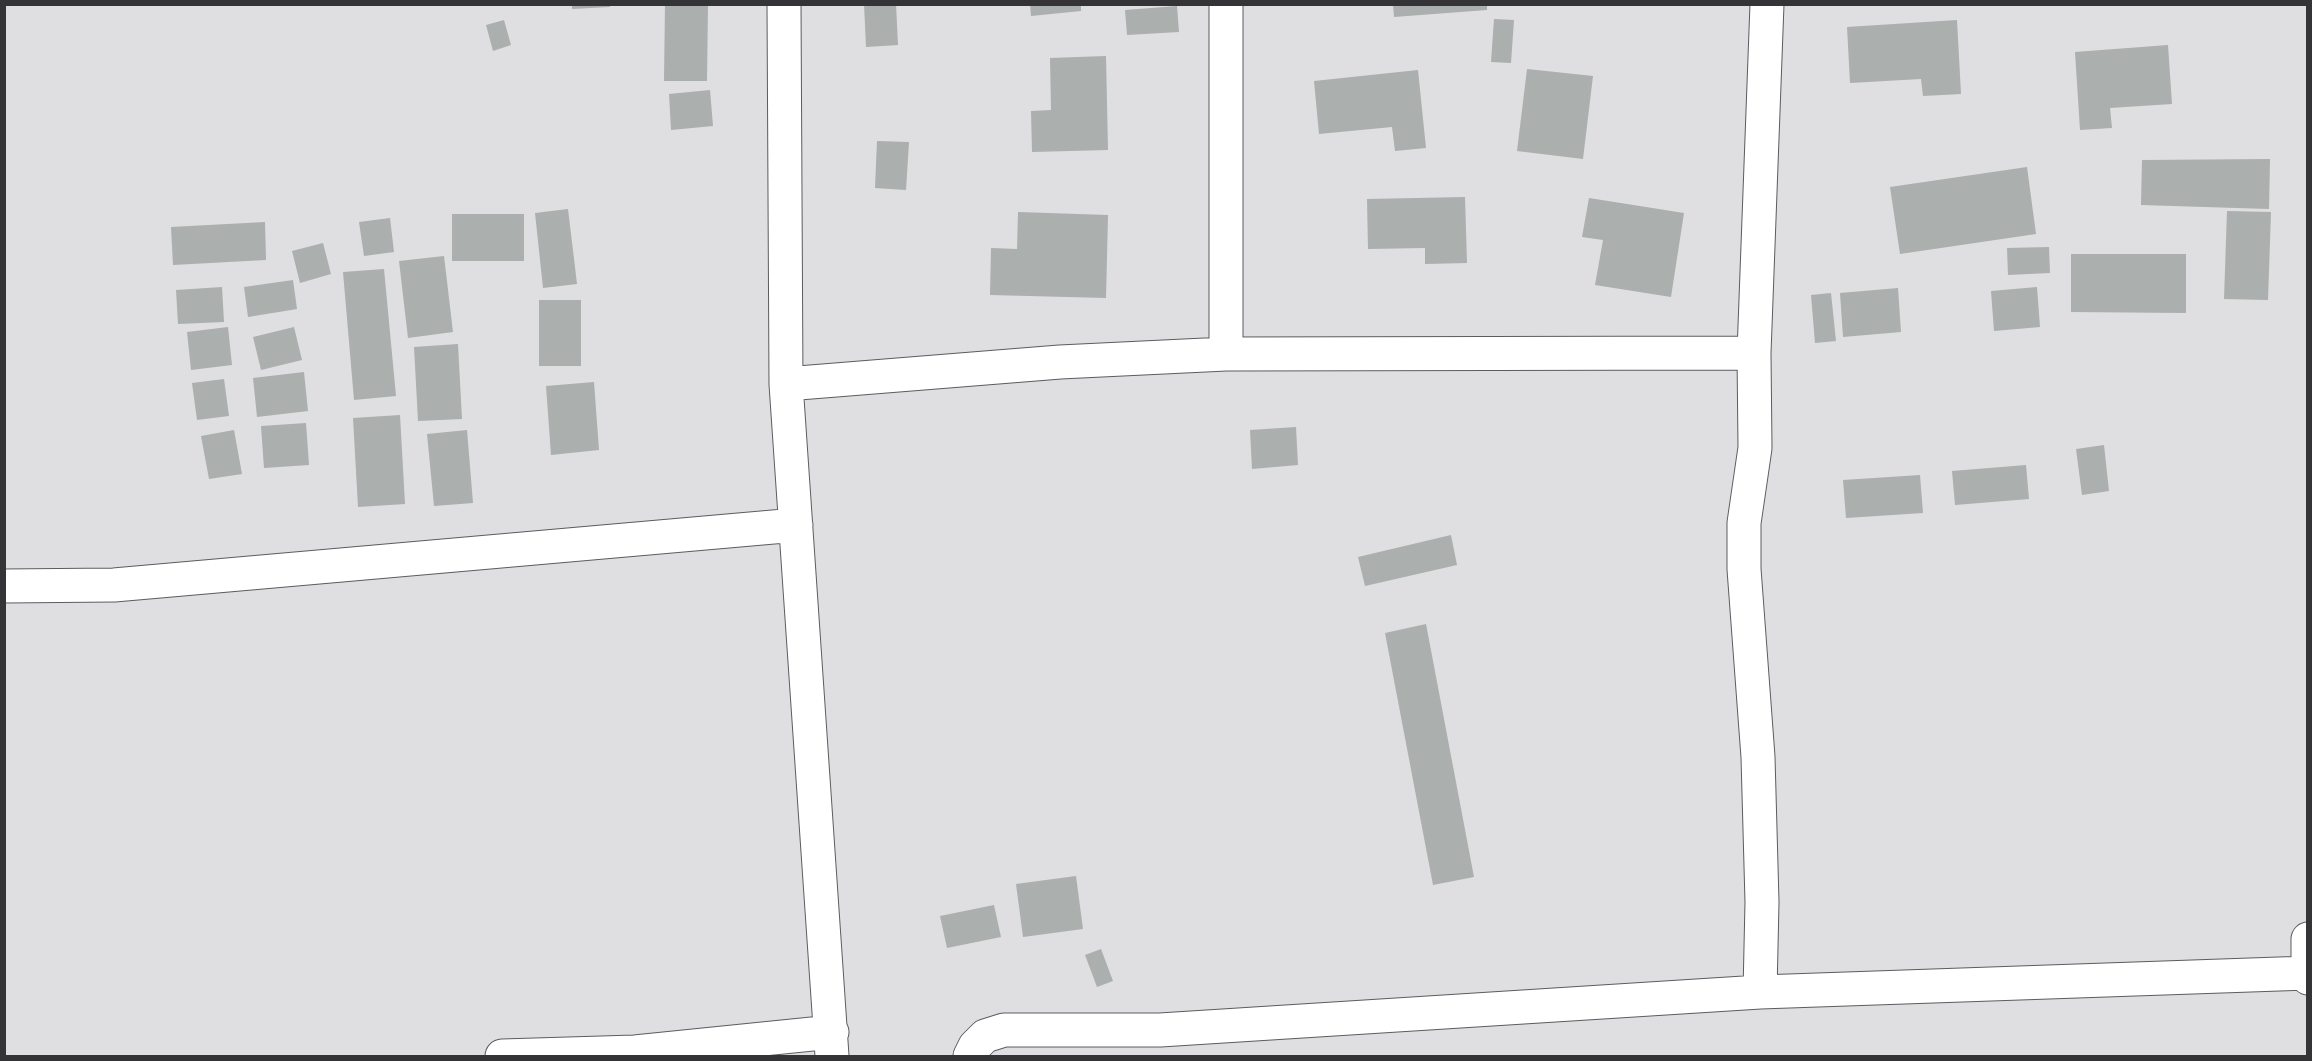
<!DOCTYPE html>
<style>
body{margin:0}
#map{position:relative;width:2312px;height:1061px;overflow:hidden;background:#dfdee1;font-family:"Playfair Display",serif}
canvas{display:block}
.frame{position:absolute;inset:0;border:6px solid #343335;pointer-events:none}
</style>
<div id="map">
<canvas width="2312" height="1061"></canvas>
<div class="frame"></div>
</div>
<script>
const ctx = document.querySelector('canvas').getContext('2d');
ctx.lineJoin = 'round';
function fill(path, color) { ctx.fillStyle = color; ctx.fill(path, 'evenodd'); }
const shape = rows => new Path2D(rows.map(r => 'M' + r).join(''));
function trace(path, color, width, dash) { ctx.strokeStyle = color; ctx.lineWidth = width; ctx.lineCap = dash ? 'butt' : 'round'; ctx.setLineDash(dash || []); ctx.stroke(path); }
const building = shape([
 [572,4,610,4,610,7,572,9],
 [665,4,708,4,707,81,664,81],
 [864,4,896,4,898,45,866,47],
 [1030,4,1081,4,1081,11,1031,16],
 [1393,4,1487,4,1487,10,1394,17],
 [1177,6,1179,32,1127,35,1125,10],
 [1494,19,1514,20,1511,63,1491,62],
 [504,20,511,45,493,51,486,25],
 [1957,20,1961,94,1923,96,1921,79,1850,83,1847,27],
 [2168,45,2172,104,2110,108,2112,128,2080,130,2075,52],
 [1106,56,1108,150,1032,152,1031,111,1051,110,1050,58],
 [1527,69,1593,76,1583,159,1517,151],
 [1418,70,1426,148,1395,151,1392,127,1319,134,1314,81],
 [710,90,713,126,671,130,669,94],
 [877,141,909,142,906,190,875,188],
 [2270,159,2269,209,2141,205,2142,160],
 [2027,167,2036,234,1900,254,1890,187],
 [1465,197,1467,263,1425,264,1425,248,1368,249,1367,199],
 [1589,198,1684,213,1671,297,1595,285,1603,240,1582,237],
 [568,209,577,284,543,288,535,213],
 [2227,211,2271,212,2268,300,2224,299],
 [1018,212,1108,215,1106,298,990,295,991,248,1017,249],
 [452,214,524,214,524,261,452,261],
 [390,218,394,252,364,256,359,222],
 [265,222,266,260,173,265,171,227],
 [323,243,331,274,300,283,292,251],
 [2049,247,2050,273,2008,275,2007,248],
 [2071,254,2186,254,2186,313,2071,312],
 [444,256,453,332,408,338,399,261],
 [384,269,396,396,354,400,343,272],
 [293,280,297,309,248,317,244,287],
 [222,287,224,322,178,324,176,290],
 [2037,287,2040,327,1994,331,1991,291],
 [1898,288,1901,332,1843,337,1840,293],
 [1831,293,1836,341,1815,343,1811,295],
 [539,300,581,300,581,366,539,366],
 [228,327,232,365,191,370,187,332],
 [294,327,302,360,261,370,253,337],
 [458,344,462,419,418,421,414,347],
 [304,372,308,411,257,417,253,378],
 [224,379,229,416,197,420,192,383],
 [594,382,599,450,551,455,546,386],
 [400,415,405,504,358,507,353,418],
 [306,423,309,465,264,468,261,426],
 [1296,427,1298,465,1252,469,1250,430],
 [234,430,242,474,209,479,201,436],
 [467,430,473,503,434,506,427,434],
 [2104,445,2109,491,2082,495,2076,449],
 [2026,465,2029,499,1955,505,1952,471],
 [1920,475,1923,513,1846,518,1843,480],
 [1451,535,1457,565,1365,586,1358,557],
 [1426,624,1474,877,1433,885,1385,633],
 [1076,876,1083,929,1023,937,1016,884],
 [994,905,1001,937,947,948,940,916],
 [1101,949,1113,981,1097,987,1085,955]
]);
const minor = shape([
 [784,4,786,384,832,1056],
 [1226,4,1226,354],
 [786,384,1060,362,1226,354,1754,353],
 [4,586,114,585,796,525],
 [2308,939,2308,978],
 [1760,992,1762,902,1758,757,1744,569,1744,523,1755,448,1754,353,1767,4],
 [502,1056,635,1052,832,1032],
 [970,1056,975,1046,985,1036,1004,1030,1160,1030,1760,992,2308,973]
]);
fill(building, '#abafad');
trace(minor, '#5d5b5f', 35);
trace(minor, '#fff', 33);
</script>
